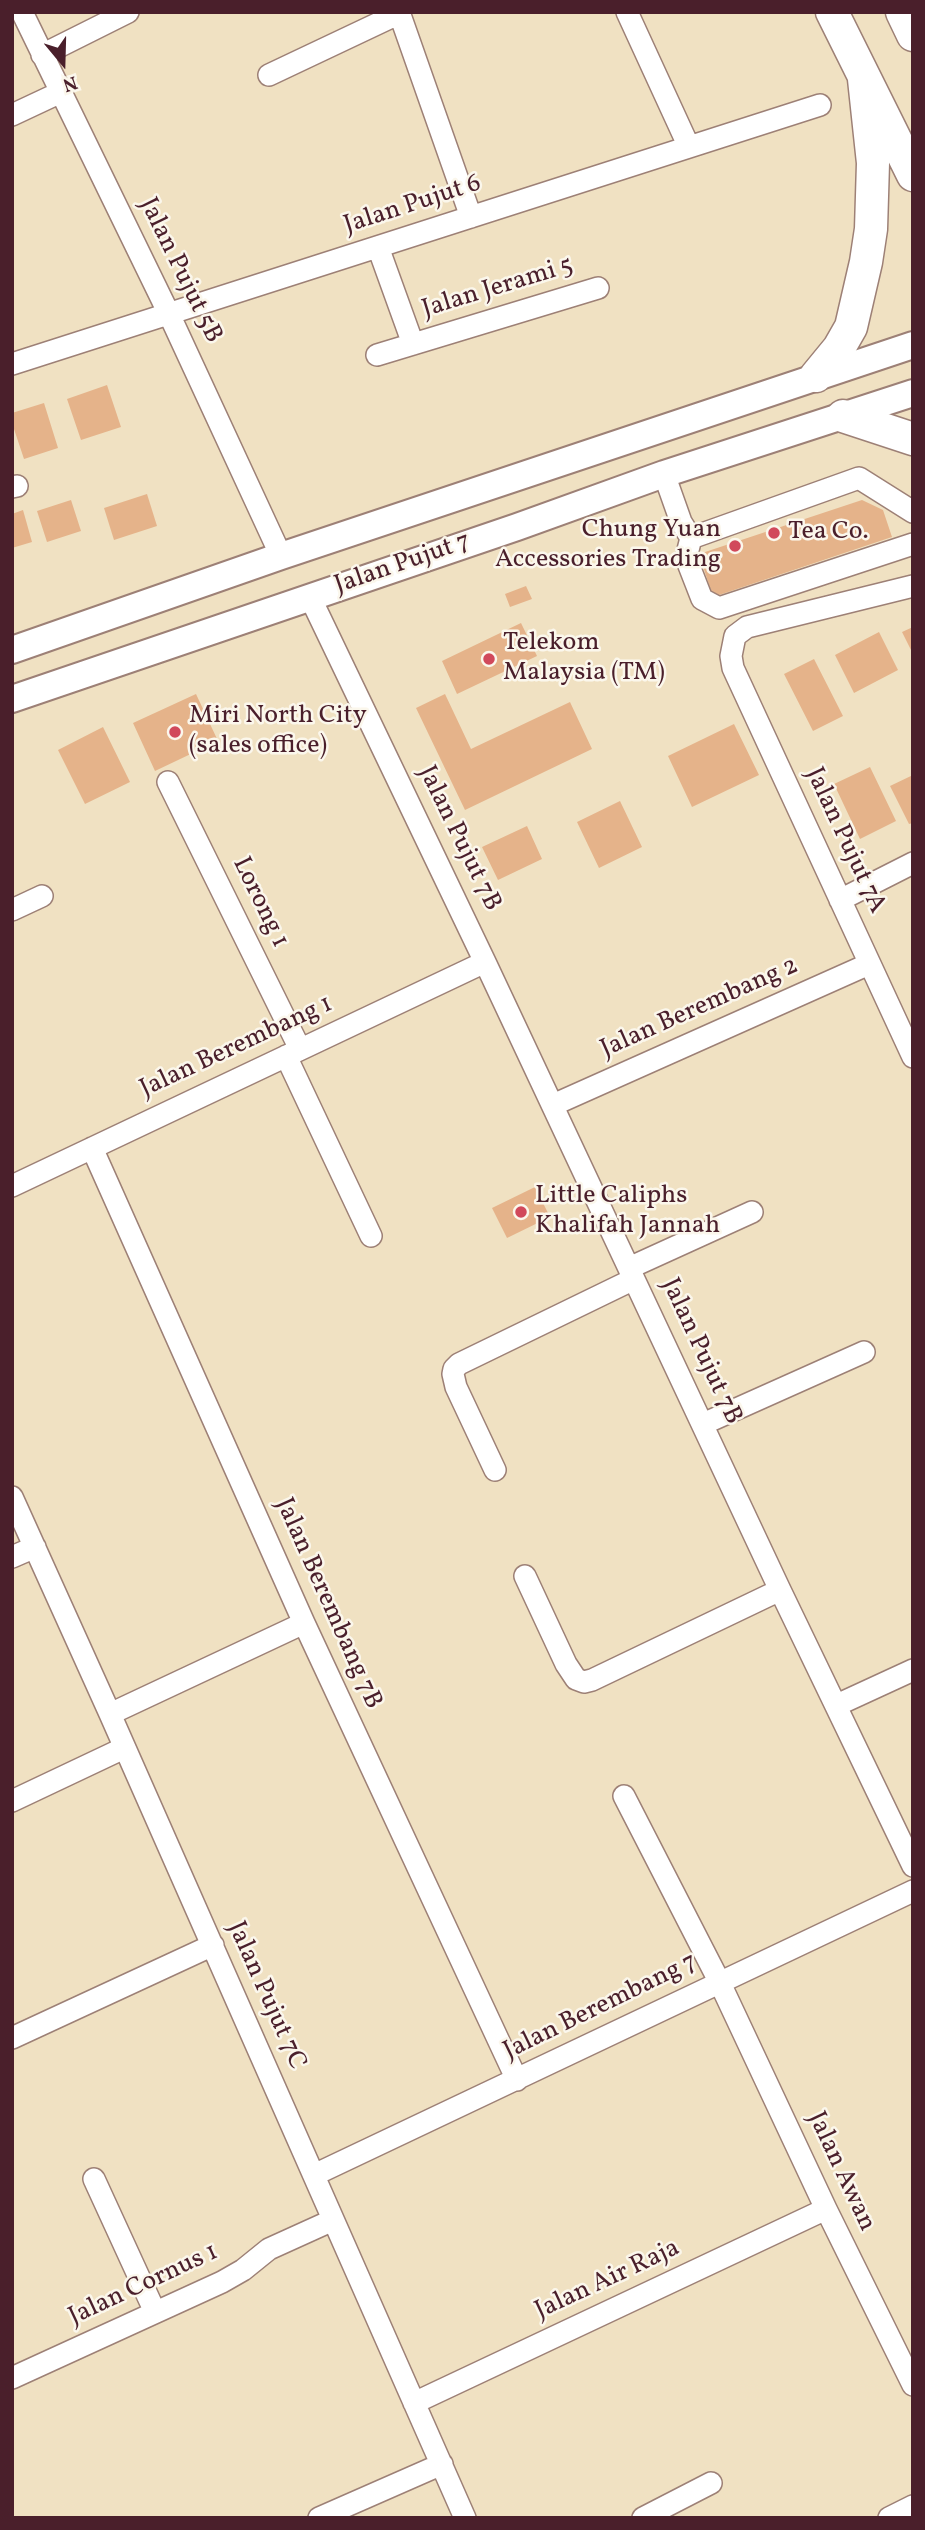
<!DOCTYPE html>
<style>
body{margin:0}
#map{position:relative;width:925px;height:2530px;overflow:hidden;background:#f0e1c2;font-family:Vollkorn,serif}
canvas{display:block}
.frame{position:absolute;inset:0;border:14px solid #4a1f2b;pointer-events:none}
.north{position:absolute;left:28px;top:28px;width:70px;height:70px;-webkit-text-stroke:5px #fbf7ec;paint-order:stroke;rotate:161deg;font-size:19px;font-weight:700;line-height:28px;text-align:center;color:#4a1f2b}
.north::after{content:'';display:block;margin:auto;width:24px;height:32px;background:#4a1f2b;clip-path:polygon(50% 0,100% 100%,50% 72%,0 100%)}
</style>
<div id="map">
<canvas width="925" height="2530"></canvas>
<div class="frame"></div>
<div class="north">N</div>
</div>
<script>
const ctx = document.querySelector('canvas').getContext('2d');
ctx.lineJoin = 'round';
function fill(path, color) { ctx.fillStyle = color; ctx.fill(path, 'evenodd'); }
const shape = rows => new Path2D(rows.map(r => 'M' + r).join(''));
function trace(path, color, width, dash) { ctx.strokeStyle = color; ctx.lineWidth = width; ctx.lineCap = dash ? 'butt' : 'round'; ctx.setLineDash(dash || []); ctx.stroke(path); }
function label(font, color, halo, rows, align = 'center') {
  ctx.font = font + ' Vollkorn,serif'; ctx.lineWidth = 5; ctx.setLineDash([]); ctx.textBaseline = 'middle'; ctx.strokeStyle = halo; ctx.fillStyle = color; for (const [text, x, y, turn = 0] of rows) {
    ctx.save(); ctx.translate(x, y); ctx.rotate((+turn || 0) * Math.PI / 180); ctx.textAlign = isNaN(turn) ? turn : align; if (halo) ctx.strokeText(text, 0, 0); ctx.fillText(text, 0, 0); ctx.restore();
  }
}
const building = shape([
 [107,385,121,427,81,440,67,399],
 [44,403,58,448,24,459,12,423,12,413],
 [147,494,157,526,114,540,104,508],
 [71,500,81,531,47,542,37,511],
 [862,500,883,510,892,537,713,597,699,554],
 [23,510,32,542,12,548,12,514],
 [526,586,532,599,510,607,505,594],
 [521,623,537,656,457,694,442,661],
 [913,627,913,654,902,632],
 [879,632,898,670,854,693,835,655],
 [814,659,843,716,813,731,784,674],
 [196,694,218,741,155,771,133,723],
 [445,694,471,749,570,702,592,749,465,810,416,708],
 [734,724,759,775,692,807,668,756],
 [103,727,130,782,85,804,58,750],
 [870,767,896,821,860,839,834,784],
 [913,775,913,823,909,824,890,786],
 [620,801,642,847,599,868,577,822],
 [527,826,542,859,498,880,482,847],
 [535,1187,550,1217,507,1238,492,1208]
]);
const minor = shape([
 [22,12,169,314,281,556],
 [399,12,471,217],
 [42,55,128,12],
 [269,75,400,13],
 [12,115,61,92],
 [689,147,820,105],
 [378,247,413,344],
 [377,355,598,288],
 [12,364,689,147,627,12],
 [664,474,681,522,691,538],
 [12,487,17,486],
 [913,512,859,478,691,538,686,558,702,599,719,608,913,544],
 [913,586,747,627,735,636,731,656,733,668,913,1057],
 [310,597,485,962,780,1590,913,1866],
 [168,782,300,1049],
 [840,900,913,863],
 [12,910,42,896],
 [286,1056,371,1236],
 [553,1105,869,964],
 [92,1148,304,1623,517,2080],
 [12,1186,485,962],
 [629,1268,752,1212],
 [703,1424,864,1352],
 [495,1470,456,1387,453,1374,454,1369,459,1364,634,1279],
 [12,1497,110,1714,465,2518],
 [12,1557,35,1547],
 [525,1576,566,1664,576,1679,584,1682,592,1680,780,1590],
 [837,1705,913,1670],
 [110,1714,304,1623],
 [624,1796,719,1981,826,2209,913,2385],
 [12,1801,124,1748],
 [12,2038,213,1945],
 [314,2175,913,1891],
 [94,2179,155,2312],
 [12,2378,222,2282,243,2270,269,2249,333,2220],
 [414,2403,826,2209],
 [319,2518,442,2464],
 [643,2518,711,2483],
 [889,2518,913,2506]
]);
const major = shape([
 [12,650,281,556,913,345],
 [12,699,517,527,664,474,913,393]
]);
const highway = shape([
 [832,12,913,175],
 [902,12,913,35],
 [816,376,839,348,851,327,866,262,871,229,873,163,864,79],
 [843,416,913,439]
]);
const markers = [
 [774,533,7,"#d1495b"],
 [735,546,7,"#d1495b"],
 [489,659,7,"#d1495b"],
 [175,732,7,"#d1495b"],
 [521,1212,7,"#d1495b"]
];
const streetNames = [
 ["Jalan Pujut 6",413,206,-18],
 ["Jalan Pujut 5B",179,271,64],
 ["Jalan Jerami 5",498,289,-17],
 ["Jalan Pujut 7",403,565,-19],
 ["Jalan Pujut 7B",458,839,64],
 ["Jalan Pujut 7A",844,841,65],
 ["Lorong 1",259,903,64],
 ["Jalan Berembang 2",700,1009,-24],
 ["Jalan Berembang 1",237,1048,-25],
 ["Jalan Pujut 7B",700,1352,65],
 ["Jalan Berembang 7B",327,1604,66],
 ["Jalan Pujut 7C",265,1996,66],
 ["Jalan Berembang 7",601,2008,-26],
 ["Jalan Awan",840,2172,65],
 ["Jalan Air Raja",608,2281,-25],
 ["Jalan Cornus 1",144,2286,-25]
];
const poiNames = [
 ["Chung Yuan",721,531,"right"],
 ["Accessories Trading",721,561,"right"],
 ["Tea Co.",788,533],
 ["Telekom",503,644],
 ["Malaysia (TM)",503,674],
 ["Miri North City",189,717],
 ["(sales office)",189,747],
 ["Little Caliphs",535,1197],
 ["Khalifah Jannah",535,1227]
];
fill(building, '#e5b38a');
trace(minor, '#9d8076', 24);
trace(major, '#9d8076', 30);
trace(highway, '#9d8076', 35);
trace(minor, '#fff', 21);
trace(major, '#fff', 26);
trace(highway, '#fff', 32);
for (const [x, y, r, color] of markers) { const dot = new Path2D(); dot.arc(x, y, r, 0, 2 * Math.PI); ctx.fillStyle = color; ctx.fill(dot); trace(dot, '#fbf7ec', 2.5); }
label('26px', '#4a1f2b', '#fbf7ec', streetNames);
label('26px', '#4a1f2b', '#fbf7ec', poiNames, 'left');
</script>
